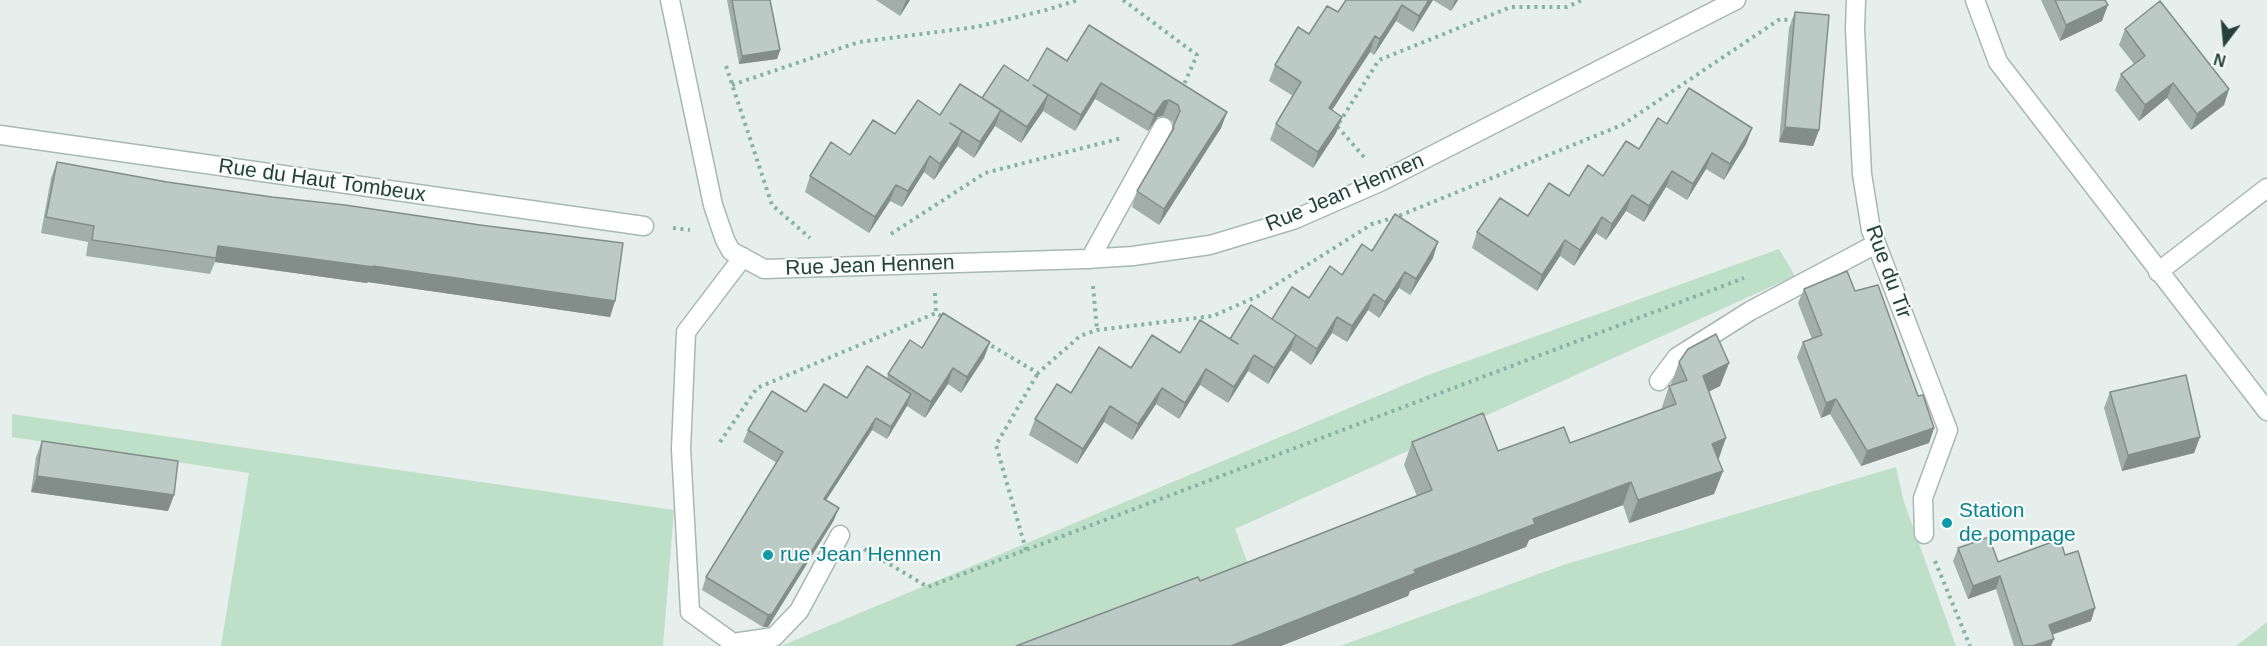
<!DOCTYPE html>
<style>
body{margin:0}
#map{position:relative;width:2267px;height:646px;overflow:hidden;background:#e6efeb;font-family:Helvetica,sans-serif}
canvas{display:block}
.north{position:absolute;left:2195px;top:12px;width:60px;height:60px;-webkit-text-stroke:4px #f7fbf9;paint-order:stroke;rotate:196deg;font-size:16px;font-weight:700;line-height:24px;text-align:center;color:#24423a}
.north::after{content:'';display:block;margin:auto;width:21px;height:27px;background:#24423a;clip-path:polygon(50% 0,100% 100%,50% 72%,0 100%)}
</style>
<div id="map">
<canvas width="2267" height="646"></canvas>
<div class="north">N</div>
</div>
<script>
const ctx = document.querySelector('canvas').getContext('2d');
ctx.lineJoin = 'round';
function fill(path, color) { ctx.fillStyle = color; ctx.fill(path, 'evenodd'); }
const shape = rows => new Path2D(rows.map(r => 'M' + r).join(''));
function trace(path, color, width, dash) { ctx.strokeStyle = color; ctx.lineWidth = width; ctx.lineCap = dash ? 'butt' : 'round'; ctx.setLineDash(dash || []); ctx.stroke(path); }
function label(font, color, halo, rows, align = 'center') {
  ctx.font = font + ' Helvetica,sans-serif'; ctx.lineWidth = 4.5; ctx.setLineDash([]); ctx.textBaseline = 'middle'; ctx.strokeStyle = halo; ctx.fillStyle = color; for (const [text, x, y, turn = 0] of rows) {
    ctx.save(); ctx.translate(x, y); ctx.rotate((+turn || 0) * Math.PI / 180); ctx.textAlign = isNaN(turn) ? turn : align; if (halo) ctx.strokeText(text, 0, 0); ctx.fillText(text, 0, 0); ctx.restore();
  }
}
const green = shape([
 [1779,249,1795,276,1235,529,1250,569,1042,646,781,646,1428,375],
 [12,414,674,510,663,646,221,646,249,473,12,437],
 [1896,467,1904,502,1956,646,1340,646,1566,564],
 [2267,622,2267,646,2236,646,2257,630]
]);
const path = shape([
 [1123,0,1197,55,1182,89],
 [726,66,772,205,810,238],
 [732,85,859,42,976,27,1046,10,1078,0],
 [1364,157,1337,126,1379,60,1511,7,1567,7,1582,0],
 [673,228,690,230],
 [891,234,985,173,1122,138],
 [1093,286,1097,330],
 [935,293,936,313],
 [985,342,1038,373,1080,336,1097,330,1213,316,1258,296,1372,224,1396,217,1622,125,1780,19,1795,21],
 [720,442,757,388,936,313,945,318],
 [864,549,928,587,1744,278],
 [1026,550,996,445,1038,373],
 [1935,561,1970,646]
]);
const minor = shape([
 [670,0,713,205,725,240,731,251,764,269,1086,259,1133,256,1210,245,1293,220,1380,182,1736,0],
 [1856,0,1855,29,1862,174,1871,230,1948,430,1923,498,1924,534],
 [1975,0,1998,62,2267,411],
 [0,135,644,226],
 [743,257,686,332,681,449,690,612,733,643,774,637,799,611,840,535],
 [1090,259,1163,127],
 [2158,272,2267,188],
 [1659,381,1677,357,1750,311,1876,244]
]);
const wall = shape([
 [727,0,770,0,780,50,777,59,739,64],
 [876,0,910,0,900,16],
 [1433,0,1413,32,1396,21,1374,55,1370,52,1332,110,1342,117,1336,133,1313,168,1270,140,1276,124,1293,96,1269,81,1275,65,1309,34,1338,12],
 [1433,0,1458,0,1451,11],
 [2041,0,2105,0,2102,21,2060,41],
 [1795,12,1819,130,1813,146,1779,142,1789,28],
 [2125,29,2229,89,2224,105,2191,130,2167,98,2139,121,2115,90,2121,74,2134,64,2119,45],
 [1067,61,1227,112,1221,128,1159,225,1132,207,1137,191,1170,136,1174,125,1172,121,1163,116,1158,117,1148,131,1095,99,1075,131,1043,111,1021,143,995,126,974,158,957,146,934,180,924,172,902,207,890,201,869,233,805,192,810,176,850,155,895,134,982,98,1028,81],
 [1667,124,1752,128,1746,144,1724,180,1706,169,1687,200,1666,187,1644,222,1626,211,1606,240,1596,233,1574,266,1560,256,1537,291,1472,248,1477,232,1528,216,1569,196,1603,176,1639,149],
 [57,162,615,301,610,317,368,282,367,283,215,262,210,274,86,256,88,242,41,233,51,178],
 [1372,251,1433,258,1410,295,1399,288,1379,318,1368,310,1347,342,1332,333,1311,365,1290,350,1268,384,1248,371,1228,403,1200,385,1179,419,1156,404,1132,440,1104,422,1077,464,1029,435,1035,419,1071,393,1131,368,1230,339,1272,319,1309,298,1342,275],
 [1804,289,1855,291,1918,396,1934,428,1929,443,1861,466,1830,414,1821,418,1797,357,1803,342,1812,339,1798,303],
 [990,342,984,358,961,393,948,384,925,418,907,406,887,439,872,430,826,500,834,520,768,627,763,627,702,590,706,577,777,463,743,442,748,430,847,398,887,379,888,374,922,348],
 [1679,362,1729,363,1720,386,1709,391,1718,459,1723,471,1714,494,1629,523,1623,505,1529,540,1526,547,1410,591,1408,596,1281,646,1016,646,1200,581,1417,496,1404,465,1412,442,1498,451,1570,443,1661,410,1669,386,1671,386,1671,384],
 [2110,392,2200,437,2194,453,2122,471,2104,408],
 [42,441,174,495,168,511,31,492,36,457],
 [1958,548,1998,562,2065,555,2095,608,2091,621,2052,635,2051,646,2014,646,1996,589,1968,599,1953,561]
]);
const shadedWall = shape([
 [906,0,910,0,900,16],
 [1429,0,1433,0,1413,32,1419,16],
 [1455,0,1458,0,1451,11],
 [1402,5,1396,21,1374,55,1380,39],
 [2108,5,2102,21,2060,41,2066,25],
 [1375,36,1370,52,1323,124,1329,108],
 [780,50,777,59,739,64,742,56],
 [1101,83,1095,99,1075,131,1081,115],
 [2173,83,2167,98,2139,121,2145,105],
 [2229,89,2224,105,2191,130,2197,114],
 [1048,95,1043,111,1021,143,1027,127],
 [1169,100,1163,116,1158,117,1148,131,1154,115,1164,101],
 [1001,110,995,126,974,158,980,142],
 [1227,112,1221,128,1159,225,1164,209],
 [1342,117,1336,133,1313,168,1318,152],
 [1785,127,1819,130,1813,146,1779,142],
 [1752,128,1746,144,1724,180,1730,164],
 [962,131,957,147,934,180,940,164],
 [1712,153,1706,169,1687,200,1693,184],
 [930,156,924,172,902,207,908,191],
 [1672,171,1666,187,1644,222,1649,206],
 [896,185,890,201,869,233,875,217],
 [1632,195,1626,211,1606,240,1612,224],
 [1602,217,1596,233,1574,266,1580,250],
 [1565,240,1560,256,1537,291,1542,275],
 [1438,242,1433,258,1410,295,1416,279],
 [218,246,373,266,615,301,610,317,368,282,367,283,215,262],
 [1405,272,1399,288,1379,318,1385,302],
 [1374,294,1368,310,1347,342,1352,326],
 [1337,317,1332,333,1311,365,1317,349],
 [1296,335,1290,351,1268,384,1274,368],
 [990,342,984,358,961,393,967,377],
 [1254,355,1248,371,1228,403,1234,387],
 [1729,363,1720,386,1695,399,1703,376],
 [953,368,948,384,925,418,931,402],
 [1206,369,1200,385,1179,419,1185,403],
 [1162,388,1156,404,1132,440,1138,424],
 [911,394,907,406,887,439,891,427],
 [1836,399,1830,414,1821,418,1826,403],
 [1110,406,1104,422,1077,464,1083,449],
 [876,418,872,430,819,511,824,499],
 [1934,428,1929,443,1861,466,1867,451],
 [2200,437,2194,453,2122,471,2128,455],
 [1726,438,1718,461,1712,444],
 [1723,471,1714,494,1629,523,1638,500],
 [37,476,174,495,168,511,31,492],
 [1631,482,1623,505,1529,540,1526,547,1410,591,1408,596,1281,646,1231,646,1414,570,1533,519],
 [839,508,834,520,768,627,763,627,768,615],
 [2000,576,1996,589,1968,599,1973,586],
 [2095,608,2091,621,2044,637,2049,625],
 [2054,639,2051,646,2032,646]
]);
const building = shape([
 [732,0,770,0,780,50,742,56,732,0],
 [1346,0,1429,0,1419,16,1402,5,1380,39,1375,36,1329,108,1342,117,1318,152,1276,124,1301,82,1275,65,1298,27,1309,34,1327,6,1338,12,1346,0],
 [2055,0,2105,0,2108,5,2066,25,2055,0],
 [2160,1,2229,89,2197,114,2173,83,2145,105,2121,74,2145,56,2125,29,2160,1],
 [1795,12,1829,15,1819,130,1785,127,1795,12],
 [1089,25,1227,112,1164,209,1137,191,1174,128,1173,127,1180,111,1178,105,1169,100,1164,101,1154,115,1101,83,1081,115,1033,85,1048,95,1027,127,982,98,1004,65,1028,81,1047,48,1067,61,1089,25],
 [960,84,1001,110,980,142,950,123,962,131,940,164,930,156,908,191,896,185,875,217,810,176,831,142,850,155,873,120,895,134,918,100,940,115,960,84],
 [1689,88,1752,128,1730,164,1712,153,1693,184,1672,171,1649,206,1632,195,1612,224,1602,217,1580,250,1565,240,1542,275,1477,232,1500,198,1528,216,1549,183,1569,196,1588,165,1603,176,1626,141,1639,149,1658,118,1667,124,1689,88],
 [57,162,167,182,272,197,345,205,480,225,623,243,615,301,373,266,373,267,218,246,216,258,92,240,94,226,46,217,57,162],
 [1395,214,1438,242,1416,279,1405,272,1385,302,1374,294,1352,326,1337,317,1317,349,1272,319,1292,287,1309,298,1330,266,1342,275,1362,244,1372,251,1395,214],
 [1847,271,1855,291,1878,285,1918,396,1923,395,1934,428,1867,451,1836,399,1826,403,1803,342,1822,335,1804,289,1847,271],
 [1251,305,1296,335,1274,368,1254,355,1234,387,1206,369,1185,403,1162,388,1138,424,1110,406,1083,449,1035,419,1057,384,1071,393,1099,347,1131,368,1152,335,1180,353,1200,320,1238,344,1230,339,1251,305],
 [943,313,990,342,967,377,953,368,931,402,888,374,910,340,922,348,943,313],
 [1716,334,1729,363,1703,376,1726,438,1712,444,1723,471,1638,500,1631,482,1533,519,1535,524,1414,570,1416,573,1231,646,1016,646,1198,577,1200,581,1432,490,1412,442,1483,413,1498,451,1564,427,1570,443,1676,404,1669,386,1687,380,1679,362,1688,349,1716,334],
 [867,366,911,394,891,427,876,418,824,499,839,508,772,614,768,615,706,577,783,452,748,430,772,391,806,412,824,384,847,398,867,366],
 [2186,375,2200,437,2128,455,2110,392,2186,375],
 [42,441,178,461,174,495,37,476,42,441],
 [1989,537,1998,562,2060,539,2065,555,2078,551,2095,608,2049,625,2054,639,2032,646,2023,646,2000,576,1973,586,1958,548,1989,537]
]);
const markers = [
 [1947,523,6,"#0f9aa8"],
 [768,555,6,"#0f9aa8"]
];
const streetNames = [
 ["Rue du Haut Tombeux",322,181,8],
 ["Rue Jean Hennen",1345,193,-23],
 ["Rue Jean Hennen",870,266,-2],
 ["Rue du Tir",1888,272,70]
];
const cultureNames = [
 ["Station",1959,511],
 ["de pompage",1959,535],
 ["rue Jean Hennen",780,555]
];
fill(green, '#bfe0c8');
trace(minor, '#a8b8b2', 21);
trace(path, '#86b3a5', 4, [3, 4.5]);
trace(minor, '#fff', 18);
fill(wall, '#a1aea9');
fill(shadedWall, '#838d89');
fill(building, '#bbcac4');
trace(building, '#838d89', 1.5);
for (const [x, y, r, color] of markers) { const dot = new Path2D(); dot.arc(x, y, r, 0, 2 * Math.PI); ctx.fillStyle = color; ctx.fill(dot); trace(dot, '#f7fbf9', 2); }
label('21px', '#24423a', '#f7fbf9', streetNames);
label('21px', '#0d838f', '#f7fbf9', cultureNames, 'left');
</script>
